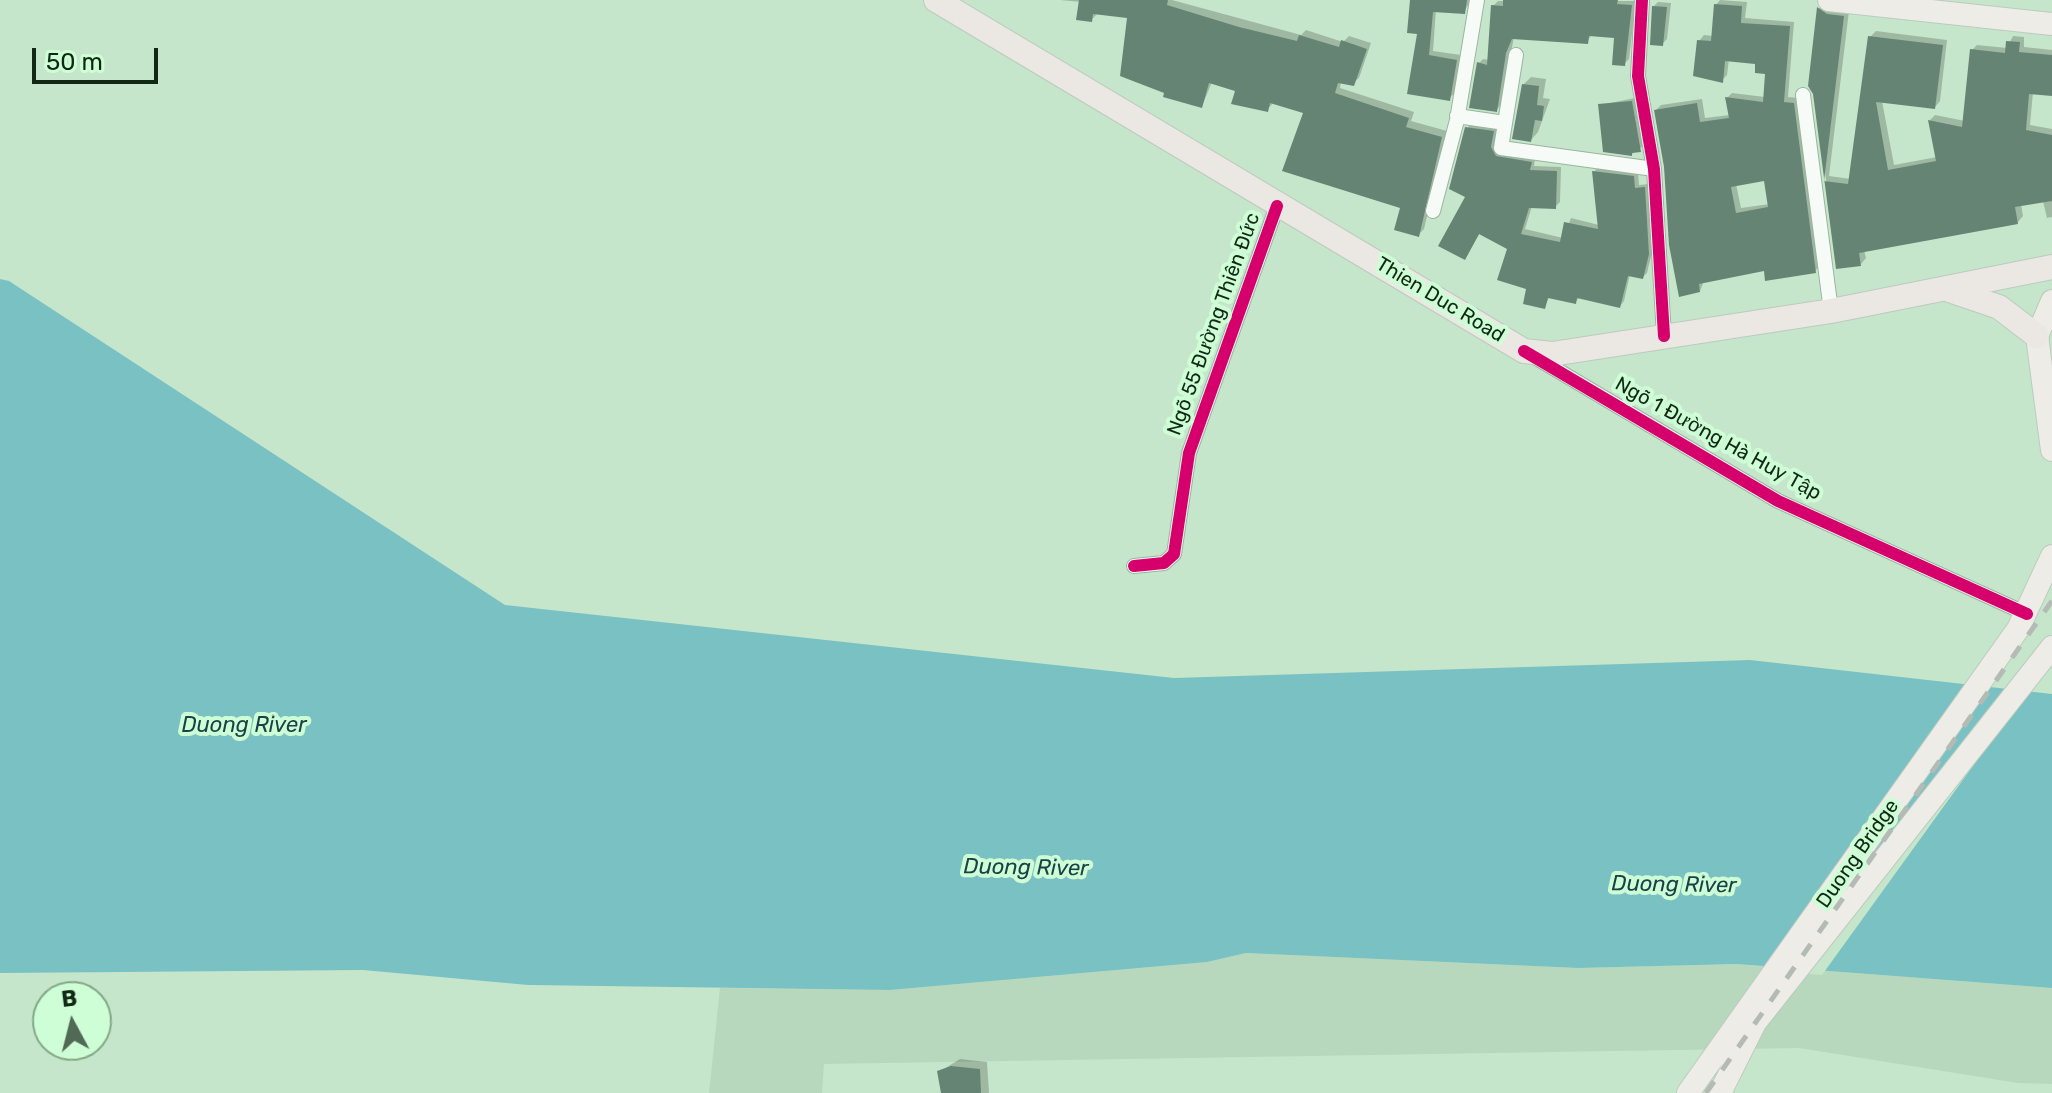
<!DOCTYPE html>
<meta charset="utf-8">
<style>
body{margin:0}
#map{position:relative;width:2052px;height:1093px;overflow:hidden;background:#c6e6cb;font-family:Rubik,sans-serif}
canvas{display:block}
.north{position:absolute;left:32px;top:981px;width:80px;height:80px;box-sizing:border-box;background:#cefed5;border:2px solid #82a888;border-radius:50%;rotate:353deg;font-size:22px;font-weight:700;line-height:32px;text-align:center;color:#112815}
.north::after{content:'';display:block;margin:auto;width:28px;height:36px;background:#506a55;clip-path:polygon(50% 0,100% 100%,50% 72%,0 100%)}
.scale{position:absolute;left:32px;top:48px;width:126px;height:36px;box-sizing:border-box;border:4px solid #112815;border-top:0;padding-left:10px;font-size:24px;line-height:28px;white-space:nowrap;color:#112815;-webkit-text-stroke:6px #cefed5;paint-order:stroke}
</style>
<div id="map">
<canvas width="2052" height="1093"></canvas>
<div class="north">B</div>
<div class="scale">50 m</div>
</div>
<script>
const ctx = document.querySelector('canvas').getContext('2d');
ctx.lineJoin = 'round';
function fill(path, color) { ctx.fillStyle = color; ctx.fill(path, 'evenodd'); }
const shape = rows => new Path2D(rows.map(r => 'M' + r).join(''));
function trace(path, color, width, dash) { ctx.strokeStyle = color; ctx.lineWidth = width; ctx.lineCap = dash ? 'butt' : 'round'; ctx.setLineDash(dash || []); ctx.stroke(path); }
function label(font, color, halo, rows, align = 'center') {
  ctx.font = font + ' Rubik,sans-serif'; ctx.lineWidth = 8; ctx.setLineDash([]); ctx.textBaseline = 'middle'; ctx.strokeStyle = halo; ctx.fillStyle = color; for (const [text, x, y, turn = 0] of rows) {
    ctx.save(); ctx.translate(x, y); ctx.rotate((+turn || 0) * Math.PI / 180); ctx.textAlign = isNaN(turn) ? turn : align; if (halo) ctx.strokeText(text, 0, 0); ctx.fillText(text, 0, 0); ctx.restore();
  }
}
const green = shape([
 [1246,953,1578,968,1737,964,2052,988,2052,1084,2018,1083,1799,1048,824,1064,822,1093,709,1093,720,988,890,990,1207,962]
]);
const water = shape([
 [0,279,9,281,505,605,1174,678,1750,660,2052,694,2052,988,1737,964,1578,968,1246,953,1207,962,890,990,528,985,363,970,0,973]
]);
const pier = shape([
 [2030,687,1822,975,1796,973]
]);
const shadow = shape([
 [1060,0,1172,0,1301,35,1306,30,1343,42,1349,36,1371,43,1359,78,1353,83,1341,82,1340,88,1414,112,1411,121,1447,131,1424,229,1418,235,1402,207,1305,112,1274,102,1267,110,1237,90,1212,82,1202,106,1166,91,1129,16,1097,14,1091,20,1081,2],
 [1412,0,1471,0,1464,12,1436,10,1433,51,1461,55,1454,94,1449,98,1409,92,1419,32],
 [1720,0,1747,2,1745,18,1794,22,1788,97,1799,98,1820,265,1815,271,1765,269,1704,281,1700,291,1666,167,1656,110,1661,105,1702,99,1705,118,1730,115,1727,98,1732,93,1765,97,1767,72,1758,62,1729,59,1727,75,1722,80,1699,41,1704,35,1713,36,1716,5],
 [1765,179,1770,204,1741,208,1736,184],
 [1498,1,1636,1,1629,59,1624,64,1616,36,1592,34,1587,42,1514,37,1501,105,1496,110,1479,63,1483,59,1489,60,1493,6],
 [1658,2,1671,3,1667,39,1662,44,1654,6],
 [1824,3,1849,11,1829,176,1851,179,1870,37,1876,31,1947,40,1940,101,1935,107,1882,101,1894,165,1937,157,1930,120,1935,115,1965,121,1972,50,1977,45,2007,48,2013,36,2024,37,2024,47,2052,50,2052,94,2033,92,2030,125,2052,129,2052,217,2047,218,2043,201,2021,204,2023,216,2018,222,1864,250,1866,258,1861,264,1837,267,1815,93,1810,86,1819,8],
 [1531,77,1546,79,1543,98,1550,99,1538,132,1531,140,1523,85],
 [1635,98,1643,146,1632,154,1600,105],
 [1472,124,1497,127,1495,142,1500,152,1535,158,1534,166,1561,167,1560,202,1555,207,1532,206,1525,229,1563,238,1571,218,1599,225,1594,172,1598,167,1638,172,1639,185,1649,184,1653,248,1647,273,1643,277,1630,274,1624,301,1620,306,1580,297,1575,302,1550,296,1544,307,1529,287,1509,248,1480,233,1465,258,1467,128],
 [960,1059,987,1062,989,1093,943,1093,939,1072]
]);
const building = shape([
 [1079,0,1168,0,1167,5,1239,27,1297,41,1299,35,1339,47,1341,40,1367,49,1354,86,1338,83,1335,93,1409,118,1406,127,1442,137,1419,237,1394,230,1400,208,1282,171,1303,113,1270,103,1268,112,1231,104,1235,91,1209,83,1202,108,1163,97,1164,93,1120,76,1127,18,1093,14,1092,22,1076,20],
 [1410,0,1467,0,1465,14,1433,12,1429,55,1457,60,1450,101,1407,94,1417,34,1407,33],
 [1503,0,1618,0,1617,4,1632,5,1625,66,1612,65,1614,38,1589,36,1588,44,1512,39,1506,53,1497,112,1469,108,1477,62,1487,65,1491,5,1503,6],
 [1714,4,1742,6,1741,23,1790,26,1784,102,1794,103,1816,273,1765,281,1764,271,1699,284,1700,292,1679,297,1669,245,1664,167,1654,110,1697,103,1700,122,1729,118,1725,97,1763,102,1765,74,1755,73,1755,64,1725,61,1723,83,1693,76,1697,40,1711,41],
 [1764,181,1768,207,1736,213,1731,187],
 [1652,6,1667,7,1663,46,1650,45],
 [1817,7,1827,14,1844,16,1824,181,1848,184,1868,36,1943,45,1935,109,1876,102,1888,170,1936,161,1928,120,1962,127,1970,49,2005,53,2006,41,2020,42,2019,52,2052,55,2052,96,2029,94,2026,130,2052,135,2052,201,2015,207,2018,224,1859,253,1861,266,1836,269,1813,94,1808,86],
 [1522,84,1539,86,1537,105,1544,106,1542,121,1535,120,1531,142,1512,139],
 [1632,101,1641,152,1632,153,1632,156,1603,152,1598,104],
 [1465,127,1494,131,1491,147,1496,156,1532,162,1530,170,1557,171,1556,209,1529,208,1521,234,1560,242,1564,222,1598,229,1592,171,1634,176,1635,188,1645,187,1649,254,1643,279,1628,276,1620,308,1577,298,1576,304,1548,298,1545,309,1523,304,1526,289,1497,280,1507,249,1479,234,1465,260,1438,246,1465,197,1449,189],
 [951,1066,980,1069,981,1093,941,1093,937,1071]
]);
const minor = shape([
 [1642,0,1638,76,1654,169,1664,336],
 [1516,55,1501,148,1654,169],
 [1803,95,1831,311],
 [1457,116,1505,123],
 [1433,211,1457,120,1477,0],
 [1535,357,1778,501,2027,614],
 [1134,566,1164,563,1174,554,1189,453,1277,206]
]);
const primary = shape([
 [1829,0,2052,24],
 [2052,301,2037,336,2052,450],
 [1688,1093,2018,629,2052,556],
 [1720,1093,1755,1023,2052,647]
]);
const trunk = shape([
 [936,0,1524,351,1552,354,1831,311,2052,267],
 [1949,290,1999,307,2037,336]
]);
const rail = shape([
 [1706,1093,2052,601]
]);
const cycleway = shape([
 [1642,0,1638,76,1654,169,1664,336],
 [1524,351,1778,501,2027,614],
 [1134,566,1164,563,1174,554,1189,453,1277,206]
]);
const streetNames = [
 ["Thien Duc Road",1440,300,31],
 ["Ngõ 55 Đường Thiên Đức",1214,324,-70],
 ["Ngõ 1 Đường Hà Huy Tập",1718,439,29],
 ["Duong Bridge",1858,854,-55]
];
const waterNames = [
 ["Duong River",244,726],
 ["Duong River",1026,868,1],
 ["Duong River",1674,885,1]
];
fill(green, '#b7d8bc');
fill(water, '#7ac1c3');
fill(pier, '#c6e6cb');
fill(shadow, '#0003');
fill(building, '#668474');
trace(minor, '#9bb49f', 16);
trace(primary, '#bbcbbe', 24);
trace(trunk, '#bbcbbe', 26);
trace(minor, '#f6fbf7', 14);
trace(primary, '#eeece7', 22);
trace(trunk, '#ebe7e2', 24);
trace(rail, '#b3bbb4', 5, [14, 14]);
trace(cycleway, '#d6006c', 12);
label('20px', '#112815', '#cefed5', streetNames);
label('italic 22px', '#194248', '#cefed5', waterNames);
</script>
